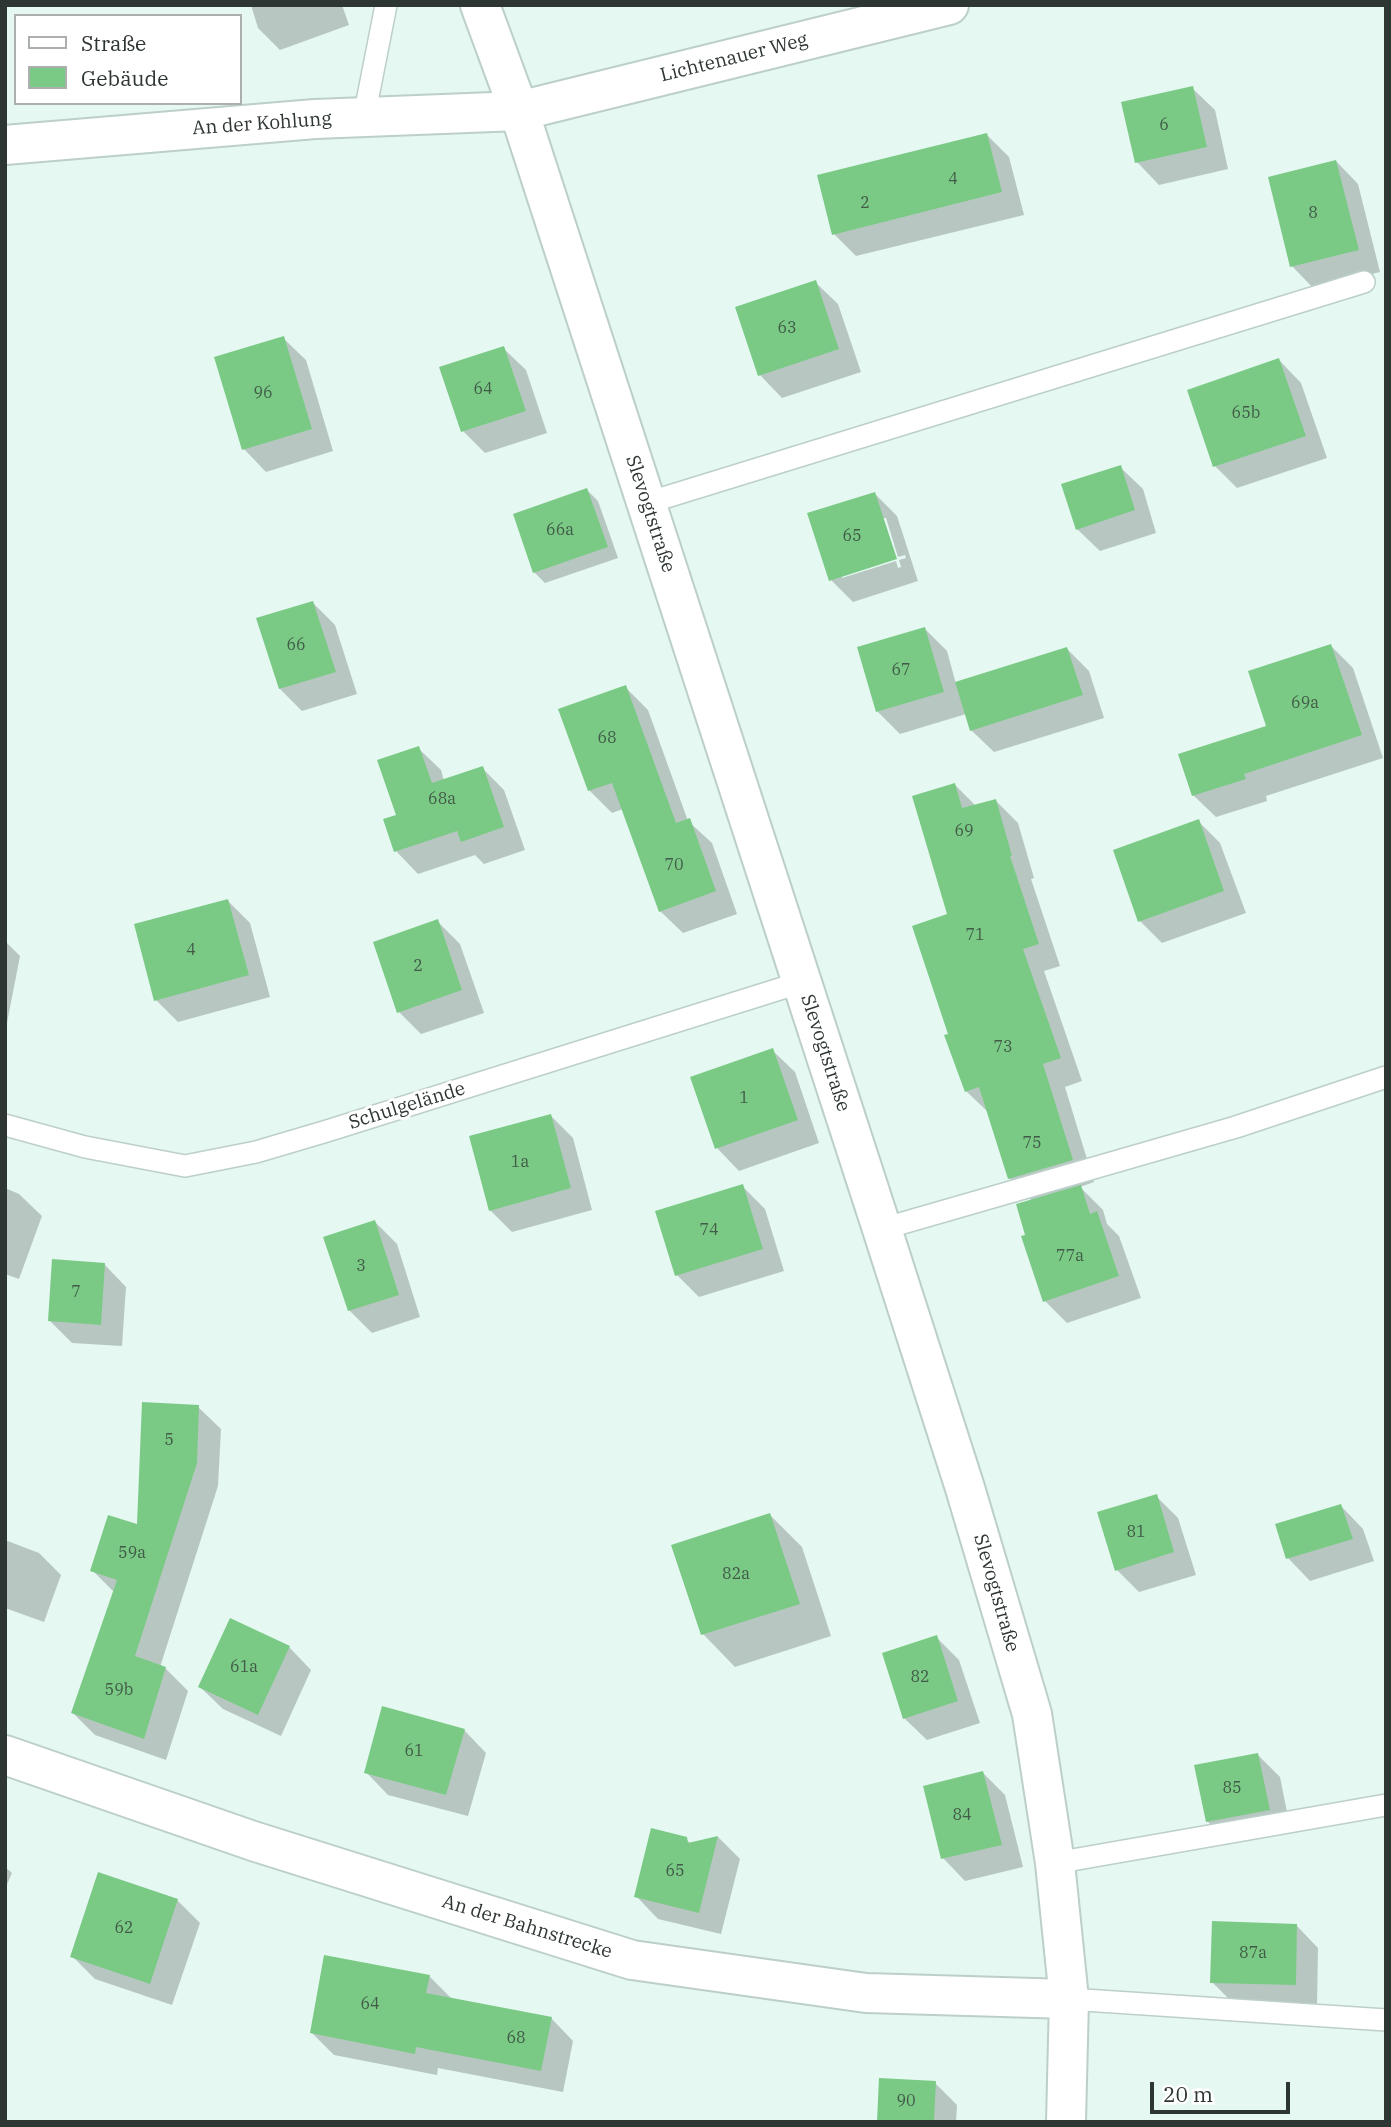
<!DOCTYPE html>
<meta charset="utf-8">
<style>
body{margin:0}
#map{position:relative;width:1391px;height:2127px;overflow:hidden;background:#e5f8f2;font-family:"IBM Plex Serif",serif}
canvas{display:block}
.frame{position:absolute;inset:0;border:7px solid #2e3633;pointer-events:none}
.legend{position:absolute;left:14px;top:14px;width:228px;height:91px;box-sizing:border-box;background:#fff;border:2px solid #abafad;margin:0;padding:9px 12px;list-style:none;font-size:21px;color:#2e3633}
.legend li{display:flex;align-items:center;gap:14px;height:35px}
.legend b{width:35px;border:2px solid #abafad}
.scale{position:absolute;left:1150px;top:2082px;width:140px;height:32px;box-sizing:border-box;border:4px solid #2e3633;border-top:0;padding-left:9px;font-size:21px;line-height:24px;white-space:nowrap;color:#2e3633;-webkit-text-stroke:5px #fff;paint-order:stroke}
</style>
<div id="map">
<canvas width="1391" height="2127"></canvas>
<div class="frame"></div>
<ul class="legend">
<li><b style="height:9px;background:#fff"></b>Straße</li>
<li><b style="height:19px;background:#7aca85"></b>Gebäude</li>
</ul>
<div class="scale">20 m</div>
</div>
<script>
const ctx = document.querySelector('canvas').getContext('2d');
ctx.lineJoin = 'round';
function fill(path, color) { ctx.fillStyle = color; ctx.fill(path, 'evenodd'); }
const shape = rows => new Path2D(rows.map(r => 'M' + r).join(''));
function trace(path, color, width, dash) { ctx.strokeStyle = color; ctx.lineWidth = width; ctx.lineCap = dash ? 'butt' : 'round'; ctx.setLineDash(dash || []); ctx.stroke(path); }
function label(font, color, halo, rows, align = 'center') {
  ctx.font = font + ' "IBM Plex Serif",serif'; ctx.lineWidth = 6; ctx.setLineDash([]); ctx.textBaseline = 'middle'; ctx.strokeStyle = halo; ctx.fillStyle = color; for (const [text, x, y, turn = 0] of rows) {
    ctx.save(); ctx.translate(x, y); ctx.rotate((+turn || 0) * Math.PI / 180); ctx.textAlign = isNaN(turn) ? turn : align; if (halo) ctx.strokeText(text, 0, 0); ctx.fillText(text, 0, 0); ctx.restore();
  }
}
const shadow = shape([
 [251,5,342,5,349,25,280,50,258,28],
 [1192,88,1215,110,1228,169,1159,185,1137,162],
 [987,135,1009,157,1024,215,856,256,834,234],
 [1336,161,1358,184,1380,272,1314,289,1292,266],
 [815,282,838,304,861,372,782,398,760,375],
 [283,338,306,360,333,451,266,472,244,449],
 [503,348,526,370,547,433,485,453,463,431],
 [1279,360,1301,383,1327,458,1237,488,1215,466],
 [1120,467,1143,489,1156,533,1100,551,1077,529],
 [587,490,598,501,618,558,545,583,534,572],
 [875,494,897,516,918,581,853,602,831,580],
 [882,518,886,518,898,557,905,555,906,558,899,560,901,567,898,568,896,561,842,578,842,575],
 [313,603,335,625,357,694,302,711,280,689],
 [925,629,947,651,956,684,1067,649,1089,671,1104,718,994,752,971,730,966,714,900,734,878,712,859,648],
 [1331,646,1353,668,1383,758,1266,796,1267,801,1216,817,1193,795,1268,728],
 [625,687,648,710,688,821,712,843,737,914,683,933,660,911,623,809,612,813,589,790],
 [418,748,441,770,444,781,482,768,504,790,525,850,484,864,475,855,418,874,396,851,385,820,398,816],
 [955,785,976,806,996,801,1018,823,1034,878,1031,879,1060,966,1044,971,1082,1081,1065,1087,1094,1182,1080,1187,1103,1210,1107,1224,1119,1236,1141,1298,1067,1323,1045,1301,1027,1236,1032,1201,1009,1178,989,1113,966,1091,950,1035,949,916],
 [1198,821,1220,843,1246,913,1162,943,1140,921],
 [228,901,250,923,270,997,178,1022,156,1000],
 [437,921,460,944,484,1013,421,1034,399,1012],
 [5,941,20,956,7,1023,5,1023],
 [772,1050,795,1072,819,1143,739,1171,717,1148],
 [551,1116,573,1138,592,1210,512,1232,490,1210],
 [742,1186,765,1209,784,1271,699,1297,677,1275],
 [5,1188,19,1194,42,1216,19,1279,5,1274],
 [375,1222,397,1244,420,1317,372,1333,349,1310],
 [104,1264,126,1287,122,1346,72,1343,49,1320],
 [198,1407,221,1429,218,1486,160,1667,165,1668,188,1691,166,1760,95,1735,73,1713,115,1593,92,1570,139,1527],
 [1156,1496,1178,1518,1196,1575,1139,1592,1117,1570],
 [1341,1506,1363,1529,1374,1561,1310,1581,1288,1558],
 [770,1515,802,1547,831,1636,735,1667,703,1634,674,1546],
 [5,1540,39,1553,61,1575,44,1622,5,1608],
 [936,1637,959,1660,980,1723,927,1740,904,1718],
 [289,1647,311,1670,281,1736,223,1709,200,1687],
 [464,1730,486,1753,468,1816,388,1795,366,1772],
 [1258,1755,1280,1777,1291,1832,1230,1843,1207,1821],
 [983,1773,1005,1795,1023,1867,965,1881,943,1858],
 [718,1837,740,1859,721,1934,658,1919,636,1896,686,1839,691,1844],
 [5,1867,12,1873,5,1889],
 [177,1900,200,1923,172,2005,95,1979,72,1956],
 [1296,1925,1318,1948,1317,2006,1234,2004,1212,1982],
 [429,1976,452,1999,551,2018,573,2041,563,2092,438,2068,437,2075,334,2055,312,2033],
 [935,2083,957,2105,956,2122,879,2122],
 [1208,2120,1247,2122,1208,2122]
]);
const building = shape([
 [1193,86,1207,147,1135,163,1121,102],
 [987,133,1002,192,832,235,817,175],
 [1336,160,1359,250,1290,267,1268,177],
 [816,280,839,349,758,376,735,307],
 [284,336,312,429,242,450,214,357],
 [504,346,526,411,461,432,439,367],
 [1279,358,1306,436,1213,467,1187,390],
 [1121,465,1135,510,1076,530,1061,484],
 [587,488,608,547,533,573,513,514],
 [875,492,897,559,829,581,807,513],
 [313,601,336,672,279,689,256,618],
 [925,627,944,692,876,712,857,647],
 [1331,644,1362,735,1244,774,1246,779,1192,796,1178,754,1266,726,1248,671],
 [1067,647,1083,695,970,731,955,682],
 [626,685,676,823,690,818,716,891,659,912,612,783,588,791,558,709],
 [419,746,432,783,483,766,504,827,461,842,457,831,394,852,383,819,396,815,377,760],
 [955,783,962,808,996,799,1012,856,1010,856,1039,944,1023,949,1061,1058,1043,1064,1073,1160,1008,1179,979,1087,965,1092,944,1035,948,1034,912,926,947,914,912,796],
 [1199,819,1224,891,1138,922,1113,850],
 [228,899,249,975,154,1001,134,924],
 [438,919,462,990,397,1013,373,942],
 [773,1048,798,1120,715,1149,690,1077],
 [551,1114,571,1188,489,1211,469,1136],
 [743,1184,763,1249,675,1276,655,1211],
 [1081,1185,1090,1214,1097,1211,1119,1276,1043,1302,1021,1236,1025,1235,1016,1204],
 [375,1220,399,1295,348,1311,323,1237],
 [52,1259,105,1263,101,1325,48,1321],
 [142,1402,199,1405,197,1463,135,1656,166,1667,144,1739,71,1713,117,1580,90,1571,108,1515,137,1524],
 [1157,1494,1174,1552,1115,1571,1097,1512],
 [1341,1504,1353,1539,1286,1559,1275,1524],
 [770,1513,800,1604,701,1635,671,1545],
 [230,1618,290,1646,258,1715,198,1687],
 [937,1635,958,1701,903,1719,882,1653],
 [382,1706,465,1729,446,1795,364,1773],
 [1258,1753,1270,1810,1206,1822,1194,1765],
 [983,1771,1002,1845,941,1859,923,1786],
 [651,1828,687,1837,688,1843,718,1836,699,1913,634,1897],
 [98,1872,178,1899,150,1984,70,1957],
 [1212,1921,1297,1924,1296,1985,1210,1983],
 [324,1955,430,1975,426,1993,552,2017,541,2071,416,2047,415,2054,310,2033],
 [879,2078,936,2081,934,2122,877,2122]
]);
const lane = shape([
 [364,117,386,5],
 [647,503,1364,282],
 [5,1125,85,1147,185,1166,256,1152,327,1131,802,982],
 [882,1229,1236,1127,1386,1077],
 [1055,1863,1386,1805],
 [1069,1999,1386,2020]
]);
const street = shape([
 [5,145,315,119,519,111,949,5],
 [5,1755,253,1841,632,1960,866,1993,1069,1999]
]);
const secondary = shape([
 [480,5,519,111,882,1229,965,1488,1032,1714,1055,1863,1069,1999,1066,2122]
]);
const numberNames = [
 ["6",1164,125],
 ["4",953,179],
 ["2",865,203],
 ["8",1313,213],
 ["63",787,328],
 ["64",483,389],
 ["96",263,393],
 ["65b",1246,413],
 ["66a",560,530],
 ["65",852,536],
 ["66",296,645],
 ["67",901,670],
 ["69a",1305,703],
 ["68",607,738],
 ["68a",442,799],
 ["69",964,831],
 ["70",674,865],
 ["71",975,935],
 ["4",191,950],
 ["2",418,966],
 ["73",1003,1047],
 ["1",744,1098],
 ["75",1032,1143],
 ["1a",520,1162],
 ["74",709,1230],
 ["77a",1070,1256],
 ["3",361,1266],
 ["7",76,1292],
 ["5",169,1440],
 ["81",1136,1532],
 ["59a",132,1553],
 ["82a",736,1574],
 ["61a",244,1667],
 ["82",920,1677],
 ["59b",119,1690],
 ["61",414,1751],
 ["85",1232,1788],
 ["84",962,1815],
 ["65",675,1871],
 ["62",124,1928],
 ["87a",1253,1953],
 ["64",370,2004],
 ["68",516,2038],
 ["90",906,2101]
];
const streetNames = [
 ["Lichtenauer Weg",734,58,-14],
 ["An der Kohlung",262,124,-4],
 ["Slevogtstraße",650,514,72],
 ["Slevogtstraße",825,1053,72],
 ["Schulgelände",407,1106,-17],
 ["Slevogtstraße",996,1593,74],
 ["An der Bahnstrecke",527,1927,17]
];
fill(shadow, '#0003');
fill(building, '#7aca85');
trace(lane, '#bccfc9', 24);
trace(street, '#bccfc9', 42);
trace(secondary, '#bccfc9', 42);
trace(lane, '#fff', 21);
trace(street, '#fff', 38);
trace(secondary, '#fff', 38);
label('16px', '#415b48', null, numberNames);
label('19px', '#2e3633', '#fff', streetNames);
</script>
